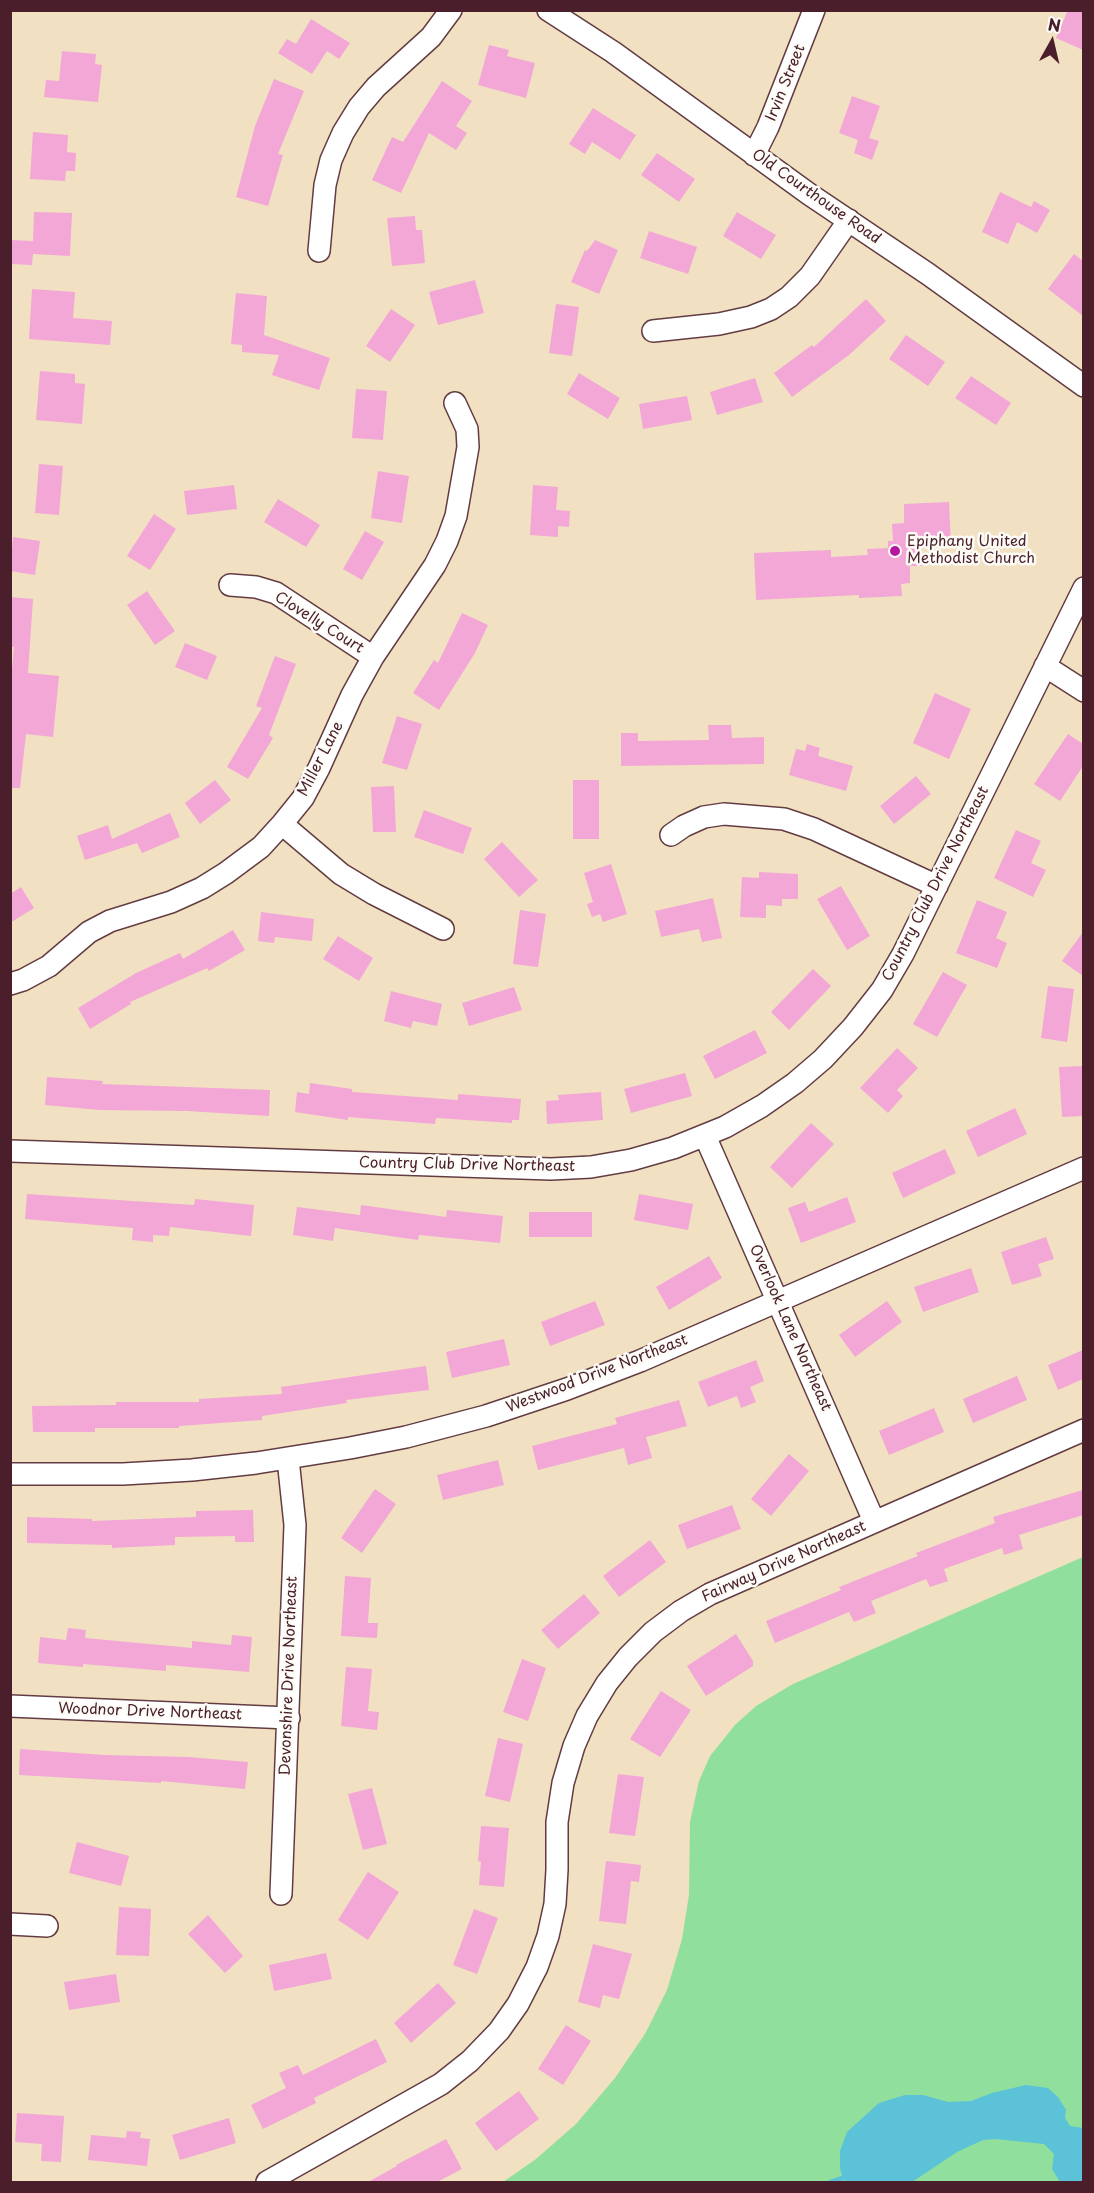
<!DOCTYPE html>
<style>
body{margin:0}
#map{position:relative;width:1094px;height:2193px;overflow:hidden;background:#f1e1c2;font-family:"Playpen Sans",sans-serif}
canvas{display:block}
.frame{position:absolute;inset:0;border:12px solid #4a1f2b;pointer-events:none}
.north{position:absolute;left:1022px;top:12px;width:60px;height:60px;-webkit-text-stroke:4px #fdfcf7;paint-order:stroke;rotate:8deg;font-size:16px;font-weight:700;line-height:24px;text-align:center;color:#4a1f2b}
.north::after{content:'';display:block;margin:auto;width:21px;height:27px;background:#4a1f2b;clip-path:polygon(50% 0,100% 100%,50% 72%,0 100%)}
</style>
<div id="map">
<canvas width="1094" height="2193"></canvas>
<div class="frame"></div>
<div class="north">N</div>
</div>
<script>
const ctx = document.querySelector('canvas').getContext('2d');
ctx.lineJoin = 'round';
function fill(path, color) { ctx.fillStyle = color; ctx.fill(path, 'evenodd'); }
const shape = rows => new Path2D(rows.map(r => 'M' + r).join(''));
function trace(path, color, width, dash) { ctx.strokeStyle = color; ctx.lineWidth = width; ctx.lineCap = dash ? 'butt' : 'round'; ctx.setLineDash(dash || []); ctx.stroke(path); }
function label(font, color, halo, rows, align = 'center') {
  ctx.font = font + ' "Playpen Sans",sans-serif'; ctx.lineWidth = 5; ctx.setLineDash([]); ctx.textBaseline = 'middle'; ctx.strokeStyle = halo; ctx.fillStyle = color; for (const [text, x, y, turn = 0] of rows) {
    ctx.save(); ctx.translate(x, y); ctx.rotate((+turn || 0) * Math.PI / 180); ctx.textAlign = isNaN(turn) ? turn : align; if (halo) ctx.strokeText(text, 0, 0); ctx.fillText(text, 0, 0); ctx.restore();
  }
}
const green = shape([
 [1083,1557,1083,2182,503,2182,536,2159,576,2124,615,2078,645,2034,667,1990,682,1939,689,1895,690,1822,699,1781,710,1756,735,1725,756,1706,793,1684]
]);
const water = shape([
 [1026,2085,1048,2088,1058,2097,1066,2110,1065,2118,1070,2126,1083,2128,1083,2182,1060,2182,1052,2169,1054,2154,1044,2144,996,2139,983,2140,957,2152,912,2182,846,2182,843,2179,840,2168,840,2151,847,2132,879,2103,905,2095,923,2095,948,2102,971,2101,992,2093]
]);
const stream = shape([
 [831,2182,848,2176]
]);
const building = shape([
 [1068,10,1083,10,1083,50,1056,38],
 [311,19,350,43,339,59,327,51,312,74,278,53,287,39,296,44],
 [489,45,509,50,507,56,535,63,526,98,478,85],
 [62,51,96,54,95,64,102,65,98,102,44,97,46,80,59,81],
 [274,79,304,91,278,154,283,155,268,206,236,197,255,126],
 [442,81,472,101,456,126,467,133,456,150,429,133,401,193,372,180,392,137,403,142],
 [852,96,880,106,869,138,879,141,872,160,854,153,858,140,839,133],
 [593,108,636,135,620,160,592,142,585,154,569,144],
 [33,132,68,135,67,152,76,153,75,171,66,171,65,181,30,179],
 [657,153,695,179,679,202,641,175],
 [1000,192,1031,207,1034,201,1050,210,1037,233,1017,222,1008,244,982,232],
 [34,212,72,213,70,256,33,254,32,265,10,264,10,240,33,241],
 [737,212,776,235,761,259,723,236],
 [415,216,416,230,422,230,425,263,392,266,387,218],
 [649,231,697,247,688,274,640,258],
 [595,240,618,250,599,294,571,282,585,250,587,251],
 [1074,254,1083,261,1083,316,1048,289],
 [475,280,484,313,438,325,429,292],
 [32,289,75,292,73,318,112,321,110,345,29,339],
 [236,293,267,296,264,335,330,358,319,390,272,375,279,355,242,352,242,345,231,344],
 [866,299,886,321,849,355,792,397,774,373,812,345,814,347],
 [556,304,579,307,572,356,549,353],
 [391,309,415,325,390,362,366,346],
 [906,335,945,362,928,386,889,359],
 [40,371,75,374,75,383,85,384,82,424,36,420],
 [579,373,620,398,608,419,567,394],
 [971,376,1011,403,996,425,955,398],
 [755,378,763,402,717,415,710,392],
 [356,389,387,391,383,440,352,438],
 [687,396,692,420,643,429,639,404],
 [39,464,63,466,59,515,35,513],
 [378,471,409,476,402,523,371,518],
 [234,485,237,509,187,515,184,491],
 [533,485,558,487,556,510,570,511,569,527,558,526,558,537,530,535],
 [278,499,320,525,306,547,264,522],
 [949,502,951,546,921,548,922,566,910,566,910,583,901,584,902,596,859,598,859,595,756,600,754,553,831,550,831,557,868,555,867,549,888,548,888,541,893,541,892,524,904,523,904,504],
 [154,514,176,529,150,570,127,556],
 [365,531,384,542,362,580,343,569],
 [13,537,40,541,35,575,10,571],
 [147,591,175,631,155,645,127,605],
 [10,597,33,599,28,673,59,676,53,737,26,734,20,788,10,788,10,690,14,647,10,647],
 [462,613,488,625,475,653,439,710,413,693,434,660,438,663],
 [185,643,217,656,207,680,175,667],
 [275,656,296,664,269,735,273,738,248,779,227,767,262,708,256,706],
 [935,693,971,709,949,759,913,743],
 [397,716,422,724,407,770,382,763],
 [708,725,731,725,732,738,764,737,764,764,621,766,621,733,638,733,638,741,709,740],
 [1068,734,1083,744,1083,766,1060,801,1034,784],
 [807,744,820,748,818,756,853,766,846,791,789,775,796,749,805,751],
 [916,776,931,794,894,824,880,806],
 [215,780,231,800,200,824,185,803],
 [573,780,599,780,599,839,573,839],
 [394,786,396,832,373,832,371,787],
 [424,810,472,828,463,854,414,837],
 [170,813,180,837,142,853,137,843,85,860,77,836,108,825,112,839],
 [1016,830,1041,841,1031,863,1046,870,1033,897,994,878],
 [502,842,538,880,519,897,484,859],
 [611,864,627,914,603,922,600,914,592,917,587,904,593,902,584,873],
 [759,872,798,874,798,899,782,899,782,906,766,905,766,918,740,917,742,877,759,878],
 [841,886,870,936,847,950,817,899],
 [21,887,34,908,10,923,10,894],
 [713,898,722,938,702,942,699,929,661,937,655,911],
 [977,900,1007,912,996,938,1007,943,997,968,956,953],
 [520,910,546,914,538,967,513,964],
 [261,912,314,919,312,941,275,937,274,943,258,941],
 [233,930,245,950,209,971,207,968,130,1002,131,1004,90,1029,78,1008,136,973,180,953,183,959],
 [1083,932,1083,976,1062,961],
 [338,936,373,958,359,981,323,959],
 [813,969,831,986,789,1030,771,1012],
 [943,972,967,985,937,1037,913,1024],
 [1048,986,1074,989,1067,1042,1041,1038],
 [514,987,522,1010,469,1026,462,1003],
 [391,991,442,1004,437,1026,413,1021,411,1028,384,1021],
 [755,1030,767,1053,715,1079,703,1056],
 [897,1048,918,1068,897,1090,903,1096,888,1113,860,1088],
 [1083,1066,1083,1116,1062,1117,1059,1067],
 [685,1073,692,1096,631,1113,624,1089],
 [47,1077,103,1081,102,1084,270,1090,269,1116,187,1111,100,1110,45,1105],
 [310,1083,352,1089,352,1092,458,1100,458,1094,521,1099,519,1120,512,1120,512,1123,436,1118,435,1124,348,1117,348,1120,295,1112,297,1092,309,1094],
 [601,1092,603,1120,547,1124,546,1101,559,1100,558,1095],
 [1015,1108,1027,1134,978,1157,966,1131],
 [811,1123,834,1144,792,1188,770,1167],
 [945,1149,956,1173,903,1198,892,1173],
 [27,1194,194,1205,195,1199,254,1205,251,1236,170,1227,169,1236,153,1235,153,1242,132,1240,133,1228,25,1219],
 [639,1194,693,1204,688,1230,634,1220],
 [847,1197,856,1222,801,1243,788,1208,805,1202,809,1212],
 [361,1205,446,1217,447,1210,503,1216,500,1243,419,1235,418,1240,335,1228,333,1241,293,1235,297,1207,360,1215],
 [529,1212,592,1212,592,1237,529,1237],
 [1046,1237,1054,1259,1038,1264,1042,1276,1012,1285,1001,1252],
 [709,1256,722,1278,669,1310,656,1287],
 [971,1268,979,1292,923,1312,914,1287],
 [595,1301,605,1325,550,1346,541,1322],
 [887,1301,902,1322,855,1357,839,1335],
 [504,1339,510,1365,452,1378,446,1352],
 [1083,1350,1083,1379,1058,1390,1048,1365],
 [756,1360,764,1381,750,1387,756,1402,741,1408,737,1396,708,1407,698,1382],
 [426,1366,429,1390,346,1400,347,1403,262,1416,262,1420,179,1426,179,1428,95,1428,95,1432,33,1432,32,1406,116,1405,116,1402,199,1402,199,1399,282,1394,281,1387],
 [1017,1376,1027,1400,973,1423,963,1399],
 [679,1400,687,1426,646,1437,652,1458,628,1465,624,1448,538,1470,532,1446,617,1424,615,1418],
 [934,1408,944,1432,889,1455,879,1431],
 [789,1454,809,1471,771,1516,751,1499],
 [498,1460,504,1485,443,1500,437,1475],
 [375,1489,396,1504,362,1553,341,1538],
 [1083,1490,1083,1515,1019,1535,1023,1549,1004,1555,1002,1548,944,1569,948,1581,930,1587,926,1579,871,1601,876,1613,854,1622,849,1612,775,1643,766,1621,841,1590,839,1587,918,1556,916,1553,995,1523,993,1517],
 [732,1505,741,1529,687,1549,678,1525],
 [253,1510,254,1542,235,1542,235,1536,175,1537,175,1545,112,1548,112,1545,27,1543,27,1517,92,1519,92,1521,196,1517,196,1511],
 [650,1540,666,1562,619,1597,603,1576],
 [345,1576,371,1578,368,1623,378,1623,377,1638,341,1636],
 [584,1594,600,1613,558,1649,541,1630],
 [68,1628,86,1630,85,1638,192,1648,192,1641,231,1645,232,1635,252,1637,249,1672,166,1665,166,1671,83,1664,83,1667,38,1663,40,1637,66,1640],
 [736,1634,753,1661,753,1666,706,1696,687,1666],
 [522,1659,546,1668,528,1721,503,1712],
 [346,1667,372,1669,368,1711,379,1712,377,1730,341,1726],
 [661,1691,691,1710,660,1757,630,1739],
 [498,1738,523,1744,510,1802,485,1796],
 [20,1749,104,1755,188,1757,248,1762,245,1789,161,1781,161,1783,19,1775],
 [618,1774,644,1777,635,1836,609,1833],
 [372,1788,387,1844,363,1850,348,1794],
 [481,1826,509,1828,504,1887,479,1885,481,1862,478,1861],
 [77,1842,129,1856,121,1886,69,1873],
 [606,1861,641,1865,639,1882,631,1881,626,1924,599,1921],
 [368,1872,399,1892,368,1940,338,1920],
 [119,1907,151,1909,149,1956,116,1955],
 [474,1909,498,1918,477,1974,453,1965],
 [208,1915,243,1956,225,1973,188,1934],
 [593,1944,632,1954,619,1999,603,1995,600,2008,578,2002],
 [326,1953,332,1979,274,1991,269,1965],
 [116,1974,120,2002,69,2010,64,1982],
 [438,1983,456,2003,411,2043,394,2023],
 [566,2025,591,2041,563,2085,538,2069],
 [376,2039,387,2062,314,2098,316,2103,263,2129,251,2105,286,2088,279,2073,298,2065,303,2075],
 [519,2091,539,2119,496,2151,475,2123],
 [17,2113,64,2116,61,2162,41,2161,42,2144,15,2142],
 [229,2118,236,2143,180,2160,172,2135],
 [127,2131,141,2132,140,2138,150,2139,147,2166,88,2160,91,2135,126,2138],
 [446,2139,462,2169,437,2182,368,2182,397,2166,396,2165]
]);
const minor = shape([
 [548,10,613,52,809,194,928,274,1084,386],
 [754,155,768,127,814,10],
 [319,251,325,185,331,160,343,133,359,107,376,87,431,37,451,10],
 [653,331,719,324,751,317,771,309,789,297,810,276,849,220],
 [230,585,256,587,276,593,373,657],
 [1045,666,1084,691],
 [282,824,341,874,374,894,443,929],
 [671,835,684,826,704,817,724,814,784,819,814,829,937,886],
 [10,984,23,980,49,966,89,932,110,921,171,902,202,888,226,873,261,847,282,824,303,798,319,768,352,695,373,657,435,565,447,541,456,516,468,447,467,429,455,403],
 [705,1136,874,1521],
 [10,1151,551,1169,591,1167,631,1160,673,1148,725,1127,762,1106,795,1083,823,1059,853,1027,882,990,903,954,1084,588],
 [10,1474,123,1474,192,1470,256,1463,350,1448,406,1437,486,1416,567,1389,640,1361,1084,1168],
 [10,1706,289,1718],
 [281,1894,295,1525,288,1459],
 [10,1924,47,1926],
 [267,2182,441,2084,470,2061,499,2031,518,2004,537,1967,548,1936,555,1904,557,1870,557,1822,563,1783,574,1746,587,1716,607,1683,628,1657,653,1632,681,1611,710,1594,1084,1430]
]);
const markers = [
 [895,551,6,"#b5179e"]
];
const streetNames = [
 ["Irvin Street",786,83,-68],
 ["Old Courthouse Road",816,197,35],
 ["Clovelly Court",319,623,32],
 ["Miller Lane",321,759,-63],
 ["Country Club Drive Northeast",936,884,-63],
 ["Country Club Drive Northeast",467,1165,1],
 ["Overlook Lane Northeast",790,1328,66],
 ["Westwood Drive Northeast",597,1374,-21],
 ["Fairway Drive Northeast",784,1562,-24],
 ["Devonshire Drive Northeast",289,1676,-88],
 ["Woodnor Drive Northeast",150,1712,2]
];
const poiNames = [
 ["Epiphany United",907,542],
 ["Methodist Church",907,559]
];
fill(green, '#90df9d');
fill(water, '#5bc2d8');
trace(stream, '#5bc2d8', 5);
fill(building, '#f2a7d6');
trace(minor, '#633c42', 24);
trace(minor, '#fff', 21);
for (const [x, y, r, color] of markers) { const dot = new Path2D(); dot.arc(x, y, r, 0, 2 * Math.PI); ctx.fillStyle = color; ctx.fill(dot); trace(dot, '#fdfcf7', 2); }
label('15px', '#4a1f2b', '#fdfcf7', streetNames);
label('15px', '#4a1f2b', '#fdfcf7', poiNames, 'left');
</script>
